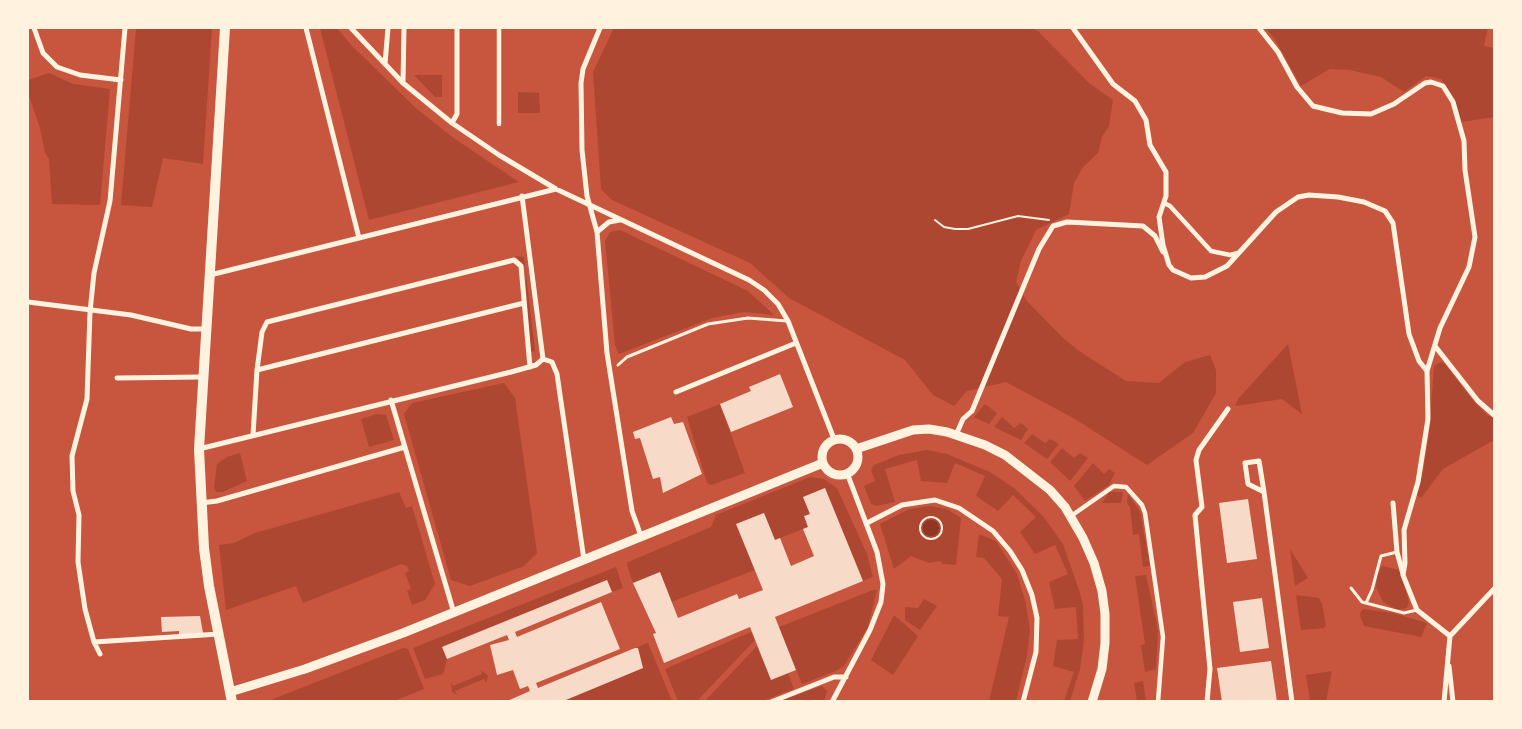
<!DOCTYPE html>
<style>
body{margin:0}
#map{position:relative;width:1522px;height:729px;overflow:hidden;background:#c8553d;font-family:Raleway,sans-serif}
canvas{display:block}
.frame{position:absolute;inset:0;border:29px solid #fff3e0;pointer-events:none}
</style>
<div id="map">
<canvas width="1522" height="729"></canvas>
<div class="frame"></div>
</div>
<script>
const ctx = document.querySelector('canvas').getContext('2d');
ctx.lineJoin = 'round';
function fill(path, color) { ctx.fillStyle = color; ctx.fill(path, 'evenodd'); }
const shape = rows => new Path2D(rows.map(r => 'M' + r).join(''));
function trace(path, color, width, dash) { ctx.strokeStyle = color; ctx.lineWidth = width; ctx.lineCap = dash ? 'butt' : 'round'; ctx.setLineDash(dash || []); ctx.stroke(path); }
const green = shape([
 [136,28,212,28,203,164,163,158,152,207,121,205],
 [320,28,337,28,352,46,417,109,455,139,519,182,369,220],
 [614,28,1030,28,1038,31,1089,83,1113,100,1109,126,1102,137,1098,153,1083,167,1074,183,1069,214,1036,230,1021,261,1016,282,1027,301,1062,337,1079,351,1126,381,1159,383,1185,362,1210,355,1216,370,1216,393,1193,433,1147,465,1075,419,1006,382,967,391,954,406,933,395,905,360,789,298,750,263,612,200,601,189,593,72],
 [1265,28,1488,28,1484,46,1494,48,1494,117,1461,122,1455,99,1441,79,1426,76,1404,92,1381,77,1350,70,1330,69,1301,86,1274,38],
 [49,73,73,84,110,89,100,205,52,204,49,159,45,153,40,128,28,93,28,80],
 [414,75,442,75,442,97,435,97],
 [518,92,539,93,540,113,518,113],
 [620,230,748,291,774,315,744,312,712,318,619,354,615,345,605,241,610,232],
 [515,256,524,257,535,351,530,352,525,266],
 [1288,344,1302,414,1282,399,1235,406,1238,399],
 [1441,362,1445,364,1471,398,1487,415,1494,418,1494,440,1443,469,1421,498,1417,495,1423,472,1429,434,1434,366],
 [504,383,515,398,537,553,524,566,470,586,451,580,404,414,412,403],
 [720,404,745,473,711,485,707,483,687,417],
 [985,404,997,413,989,424,974,417],
 [377,414,386,415,394,440,369,447,361,419],
 [1002,417,1014,428,1021,423,1028,429,1021,440,994,427],
 [1032,434,1045,443,1050,439,1059,444,1047,459,1024,443],
 [1062,448,1074,458,1080,453,1088,458,1070,481,1050,462],
 [927,450,947,454,990,472,1014,488,1043,516,1063,544,1080,593,1083,606,1084,641,1080,669,1070,701,1064,701,1074,672,1053,666,1057,640,1078,639,1076,607,1055,609,1049,582,1068,574,1055,545,1035,554,1020,532,1036,517,1013,495,998,511,976,496,985,476,955,463,947,483,921,481,917,460,885,469,895,502,877,506,871,504,864,486,875,481,871,470,874,465,899,455],
 [240,453,247,481,223,492,216,492,214,488,217,464,227,457],
 [1093,463,1104,474,1109,469,1115,473,1109,485,1085,501,1074,486],
 [810,477,824,479,837,488,867,554,873,577,863,581,825,488,803,497,810,514,808,527,775,540,763,513,737,524,755,570,671,602,660,572,633,583,627,565,628,562,711,527,716,515],
 [399,492,406,508,412,506,435,584,425,600,412,605,407,591,411,589,405,573,409,571,407,566,401,564,303,603,296,586,226,610,219,545,234,543,255,533],
 [1109,492,1123,492,1121,503,1102,503],
 [1128,494,1140,511,1150,566,1143,567,1139,534,1133,535,1130,507,1127,503],
 [931,506,947,509,961,518,956,565,942,564,941,561,929,563,911,556,894,569,880,524,909,509],
 [979,534,996,541,1017,574,1025,600,1030,629,1027,656,1016,701,989,701,1009,617,998,616,1002,579,984,558,976,557],
 [1290,549,1308,578,1295,586],
 [1382,566,1400,570,1409,602,1407,608,1398,610,1383,602,1376,587,1377,575],
 [616,567,623,588,612,592,607,580,443,646,447,659,443,674,425,679,413,648],
 [1146,575,1158,630,1156,669,1145,672,1141,645,1145,644,1135,576],
 [873,590,877,590,868,627,844,666,836,671,802,684,779,627],
 [1296,595,1319,598,1322,604,1326,625,1324,628,1301,630],
 [924,599,937,606,920,630,905,620,905,607,918,608],
 [1364,609,1393,613,1427,623,1421,637,1364,626,1360,615,1361,611],
 [894,615,918,636,893,675,871,660],
 [751,632,755,640,697,701,678,701,665,669],
 [648,643,672,701,561,702,643,668,638,649,635,648],
 [757,646,771,680,788,673,794,689,762,701,704,702],
 [403,648,408,649,424,689,394,701,268,701],
 [481,670,488,676,486,683,484,679,455,691,457,695,452,692,451,682,453,686,482,674],
 [1332,671,1326,701,1310,701,1306,675],
 [1143,681,1146,701,1137,701,1134,683],
 [822,686,827,691,824,701,779,701]
]);
const water = shape([
 '923 528a8 8 0 1 1 16 0a8 8 0 1 1-16 0Z'
]);
const building = shape([
 [780,374,793,407,731,432,720,404,751,391,749,387],
 [671,417,674,424,683,422,702,474,663,493,660,477,653,479,640,438,635,439,633,432],
 [825,488,863,581,775,617,796,670,771,680,750,627,664,663,653,634,656,633,633,583,660,572,678,618,737,594,739,599,763,590,736,524,764,513,775,540,780,538,791,566,814,556,803,529,808,527,804,516,810,514,803,497],
 [1248,499,1257,559,1227,563,1219,503],
 [607,580,612,592,515,632,517,637,601,602,620,649,536,683,538,688,635,648,638,648,643,668,561,702,505,702,530,691,528,686,520,689,513,670,497,675,490,645,509,640,507,635,447,659,442,647],
 [1262,598,1269,648,1240,652,1233,602],
 [200,616,203,633,179,635,179,631,162,632,161,617],
 [1271,661,1277,702,1222,702,1217,668]
]);
const path = shape([
 [935,220,944,227,955,229,968,229,1018,216,1049,220],
 '920 528a11 11 0 1 1 22 0a11 11 0 1 1-22 0Z'
]);
const service = shape([
 [618,365,627,357,708,324,748,318,787,321],
 [1351,588,1362,602,1404,613,1417,610],
 [1366,603,1372,590,1381,556,1397,552]
]);
const pedestrian = shape([
 [499,124,499,28],
 [1164,203,1170,206,1211,251,1230,255,1238,253],
 [1071,516,1114,486,1126,487,1142,505,1145,513,1163,637,1158,702]
]);
const minor = shape([
 [34,28,43,53,57,67,80,75,121,80],
 [125,28,110,201,94,273,90,312,87,399,72,456,73,491,79,515,78,562,85,609,94,642,219,634],
 [306,28,359,238],
 [351,28,403,83,452,123,499,155,556,189,749,280,764,290,778,304,788,321,834,439],
 [600,28,583,69,581,83,582,150,587,196,597,232,607,353,620,435,632,511,641,536],
 [1073,28,1113,84,1135,101,1146,120,1150,145,1166,172,1166,196,1159,217,1163,245,1169,265,1173,270,1191,278,1205,277,1227,266,1276,212,1298,197,1309,195,1338,197,1364,202,1385,211,1393,223,1409,334,1419,361,1427,371],
 [1259,28,1278,52,1297,87,1313,106,1342,113,1371,114,1394,104,1425,83,1431,82,1443,86,1453,102,1464,141,1465,170,1475,237,1469,267,1440,328,1427,371,1428,419,1418,482,1404,530,1405,563,1403,575,1417,610,1450,636],
 [385,64,388,28],
 [403,83,404,28],
 [452,123,457,114,457,28],
 [522,196,543,359],
 [597,232,609,222,620,220],
 [210,275,556,189],
 [28,302,131,315,191,329,206,329],
 [1435,346,1478,401,1494,415],
 [543,359,552,362,557,374,584,560],
 [257,370,524,303],
 [117,378,202,377],
 [676,392,796,343],
 [391,400,454,613],
 [253,435,257,370,262,332,267,322,514,260,521,266,530,367],
 [956,435,963,419,972,411,1039,249,1053,226,1067,222,1143,226,1155,236,1163,252],
 [199,449,511,372,536,365,543,359],
 [1264,492,1248,484,1245,463,1259,461,1264,492,1275,574,1292,702],
 [201,503,217,501,405,447],
 [1393,503,1397,552,1403,574],
 [867,523,902,505,935,500,959,508,993,531,1010,551,1022,570,1032,595,1037,618,1036,652,1023,702],
 [94,642,100,654],
 [1449,666,1453,702],
 [771,702,834,677,846,677],
 [832,702,870,630,881,602,883,584,877,552,847,473],
 [1207,702,1210,669,1195,515,1202,507,1196,460,1199,450,1228,409],
 [1444,702,1450,636,1494,589]
]);
const tertiary = shape([
 '822 457a18 18 0 1 1 36 0a18 18 0 1 1-36 0Z',
 [856,449,913,430,929,429,947,432,985,445,1005,455,1050,490,1065,507,1083,538,1094,563,1102,591,1105,614,1105,643,1102,669,1092,702],
 [230,692,305,669,403,633,823,463]
]);
const secondary = shape([
 [225,28,199,449,204,548,209,586,232,702]
]);
fill(green, '#ae4732');
fill(water, '#8f3625');
fill(building, '#f7dbc8');
trace(path, '#fff3e0', 2);
trace(service, '#fff3e0', 3);
trace(pedestrian, '#fff3e0', 4.5);
trace(minor, '#fff3e0', 5);
trace(tertiary, '#fff3e0', 9);
trace(secondary, '#fff3e0', 10);
</script>
